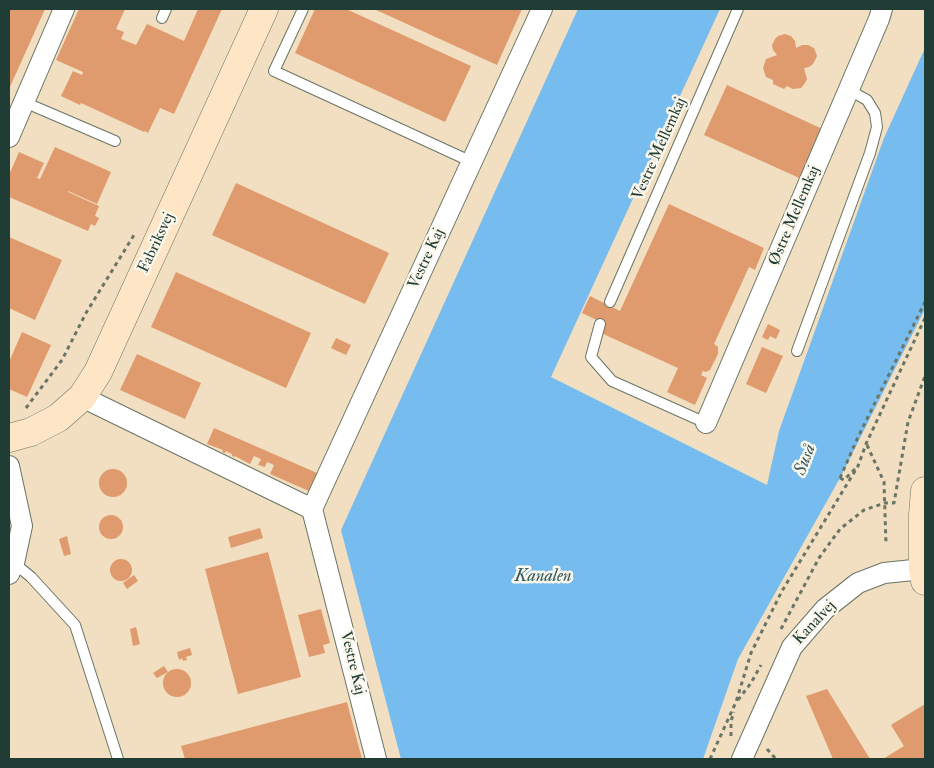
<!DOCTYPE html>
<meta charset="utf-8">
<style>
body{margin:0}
#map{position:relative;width:934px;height:768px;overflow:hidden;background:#f2dec0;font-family:"IM FELL Double Pica",serif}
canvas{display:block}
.frame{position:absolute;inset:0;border:10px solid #1f3d34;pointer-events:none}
</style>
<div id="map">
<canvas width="934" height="768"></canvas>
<div class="frame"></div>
</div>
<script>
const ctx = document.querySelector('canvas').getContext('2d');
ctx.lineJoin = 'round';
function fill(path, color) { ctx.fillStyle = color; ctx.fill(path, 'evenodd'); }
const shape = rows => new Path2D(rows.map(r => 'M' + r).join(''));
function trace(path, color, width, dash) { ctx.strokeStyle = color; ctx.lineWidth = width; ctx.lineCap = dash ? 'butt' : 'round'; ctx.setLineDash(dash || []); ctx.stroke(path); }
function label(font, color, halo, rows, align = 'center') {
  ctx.font = font + ' "IM FELL Double Pica",serif'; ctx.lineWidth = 5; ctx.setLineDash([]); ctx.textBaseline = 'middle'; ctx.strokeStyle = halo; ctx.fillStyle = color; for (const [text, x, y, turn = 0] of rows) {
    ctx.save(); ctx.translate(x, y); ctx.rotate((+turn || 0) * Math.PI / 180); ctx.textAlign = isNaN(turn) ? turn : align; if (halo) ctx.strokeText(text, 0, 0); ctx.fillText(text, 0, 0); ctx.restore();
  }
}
const water = shape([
 [578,9,720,9,551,377,767,485,779,431,884,138,925,48,925,309,840,478,738,659,703,759,401,759,341,530]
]);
const building = shape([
 [9,9,45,9,9,89],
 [79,9,125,9,116,29,124,32,121,39,136,45,147,24,184,41,198,9,222,9,174,114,160,108,148,133,145,131,144,132,81,103,80,105,61,96,73,71,82,75,83,72,56,60],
 [315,9,346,9,471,66,445,122,295,53],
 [374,9,522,9,497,65],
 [785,34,791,36,795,41,796,48,802,45,808,45,814,48,817,56,813,64,809,67,804,68,807,79,805,83,801,88,793,89,787,86,784,89,773,84,773,80,766,77,763,68,766,59,777,55,773,50,772,45,775,39,778,36],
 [727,85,829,132,806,181,704,135],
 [55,147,111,172,97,204,68,191,68,192,99,206,95,216,99,218,95,226,91,224,88,231,9,197,9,175,19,152,44,163,37,178,40,179],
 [236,183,389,253,365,304,212,235],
 [669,204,764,248,755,270,749,267,714,344,718,347,718,354,710,370,706,372,703,371,701,375,707,378,695,405,667,392,678,368,601,333,605,324,582,313,590,296,620,311],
 [9,237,62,260,35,320,9,308],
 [176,272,311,333,286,388,151,327],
 [768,324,780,330,776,339,770,336,768,340,762,337],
 [22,332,51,345,27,397,9,389,9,362],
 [336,338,351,345,346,355,331,348],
 [762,347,783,356,766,393,746,384],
 [137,354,201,383,185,419,120,390],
 [214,428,317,473,309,491,270,474,274,465,267,462,265,467,258,465,261,459,254,456,250,464,235,456,235,457,232,456,232,454,226,451,225,453,222,452,223,450,207,444],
 '99 483a14 14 0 1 1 28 0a14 14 0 1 1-28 0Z',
 '99 527a12 12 0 1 1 24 0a12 12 0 1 1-24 0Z',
 [260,528,263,538,231,548,228,537],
 [67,536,71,554,64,556,59,539],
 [268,552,301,677,238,694,205,569],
 '110 570a11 11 0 1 1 22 0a11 11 0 1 1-22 0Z',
 [134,575,138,581,127,589,123,583],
 [321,609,330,643,323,645,325,653,309,657,298,615],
 [136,627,140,644,133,646,130,629],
 [190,648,192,655,186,657,187,660,183,661,182,658,179,660,177,652],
 [164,666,168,672,157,678,153,673],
 '163 683a14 14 0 1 1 28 0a14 14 0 1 1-28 0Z',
 [827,689,870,759,833,759,806,696],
 [347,702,362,759,185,759,181,746],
 [925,704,925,759,883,759,904,746,891,725]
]);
const path = shape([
 [26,408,62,360,86,313,134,235],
 [867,445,884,482,886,544],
 [840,478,858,437,925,302],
 [840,478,844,480,855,469],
 [781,629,819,558,840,529,864,510,885,503,894,503,908,422,925,376],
 [738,700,751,683,761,665],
 [731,736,731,721,734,712],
 [767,749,776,759],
 [710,759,736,702,751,653,782,591,858,466,866,444,925,318]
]);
const lane = shape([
 [303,9,274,71,472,162],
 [162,18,166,9],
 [24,102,115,141],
 [610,302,738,9],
 [600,324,591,357,612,381,706,423],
 [797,351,870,153,877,127,875,113,867,100,849,90],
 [14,563,31,577,75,625,118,759]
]);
const street = shape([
 [9,137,64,9],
 [82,397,312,509,542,9],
 [706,423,879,19,882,9],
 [9,466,22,526,14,563,9,574],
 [312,509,376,759],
 [742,759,792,647,825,609,858,583,884,573,923,569]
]);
const secondary = shape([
 [9,438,31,432,58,418,82,397,98,372,264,9],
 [925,491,923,515,923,569,925,581]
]);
const streetNames = [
 ["Vestre Mellemkaj",660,149,-66],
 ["Østre Mellemkaj",795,216,-67],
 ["Fabriksvej",157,243,-65],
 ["Vestre Kaj",427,259,-65],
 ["Kanalvej",815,623,-47],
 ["Vestre Kaj",352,663,76]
];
const waterNames = [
 ["Suså",806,460,-69],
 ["Kanalen",543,577]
];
fill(water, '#77bcee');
fill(building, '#df9b6d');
trace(lane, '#697565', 12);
trace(street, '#697565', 22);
trace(secondary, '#697565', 29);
trace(path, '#697565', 3, [4, 4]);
trace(lane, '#fff', 10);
trace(street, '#fff', 20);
trace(secondary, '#fde5c5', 28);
label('16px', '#1f3d34', '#fbf7ec', streetNames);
label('italic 18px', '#355d62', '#fbf7ec', waterNames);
</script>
